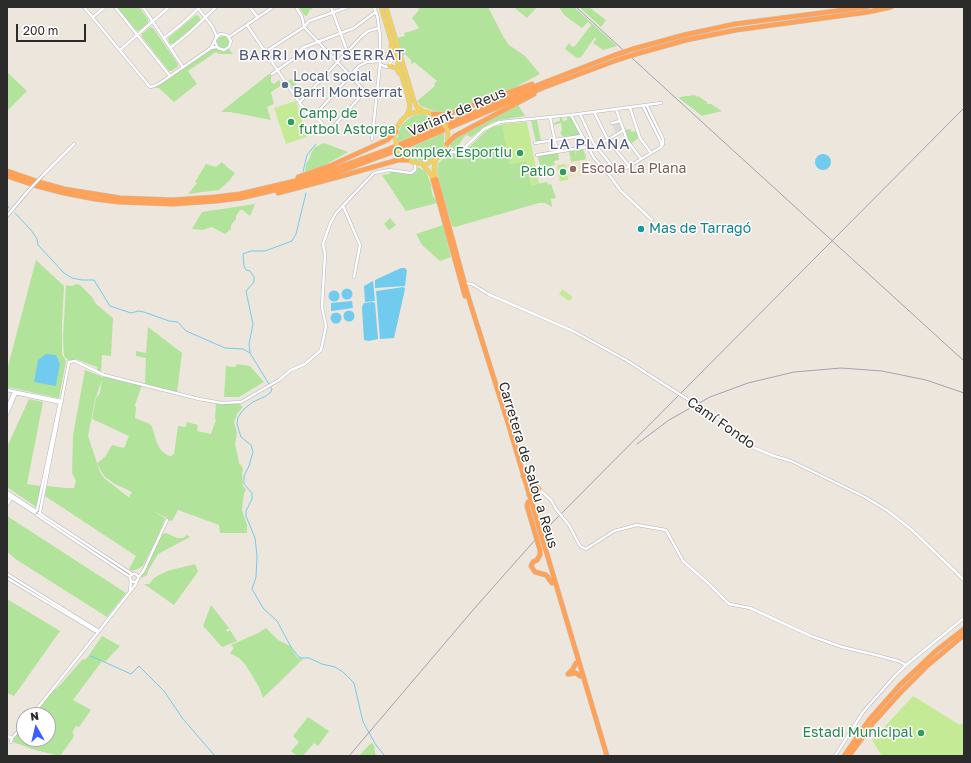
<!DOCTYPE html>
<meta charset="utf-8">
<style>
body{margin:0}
#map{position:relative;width:971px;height:763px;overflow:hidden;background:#ede6dd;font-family:"Golos Text",sans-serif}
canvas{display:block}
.frame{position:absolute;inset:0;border:8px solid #2b2b2b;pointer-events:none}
.north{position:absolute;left:16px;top:707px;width:40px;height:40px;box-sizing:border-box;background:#fff;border:1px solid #aaa;border-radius:50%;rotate:352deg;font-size:11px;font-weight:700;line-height:16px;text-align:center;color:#2b2b2b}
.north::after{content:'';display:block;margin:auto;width:14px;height:18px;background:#3e5ef9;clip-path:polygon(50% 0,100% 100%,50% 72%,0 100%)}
.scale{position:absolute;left:16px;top:24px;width:70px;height:18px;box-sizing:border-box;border:2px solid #2b2b2b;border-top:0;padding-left:5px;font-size:12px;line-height:14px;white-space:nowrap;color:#2b2b2b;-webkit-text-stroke:3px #fff;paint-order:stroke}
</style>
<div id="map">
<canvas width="971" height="763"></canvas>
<div class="frame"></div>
<div class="north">N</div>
<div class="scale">200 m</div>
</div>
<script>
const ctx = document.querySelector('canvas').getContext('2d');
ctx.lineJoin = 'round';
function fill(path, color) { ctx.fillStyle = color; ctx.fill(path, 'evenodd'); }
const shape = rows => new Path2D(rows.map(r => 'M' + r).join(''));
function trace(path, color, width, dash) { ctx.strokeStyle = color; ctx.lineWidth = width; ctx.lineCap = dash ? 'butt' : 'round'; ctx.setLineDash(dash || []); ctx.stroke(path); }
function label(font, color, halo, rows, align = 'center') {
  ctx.font = font + ' "Golos Text",sans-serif'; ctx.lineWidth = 3; ctx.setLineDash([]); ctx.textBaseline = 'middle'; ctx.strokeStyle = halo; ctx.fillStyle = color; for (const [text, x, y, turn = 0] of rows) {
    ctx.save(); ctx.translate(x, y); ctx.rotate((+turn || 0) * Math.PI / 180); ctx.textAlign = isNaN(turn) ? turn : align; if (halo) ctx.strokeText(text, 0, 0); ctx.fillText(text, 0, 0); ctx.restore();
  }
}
const education = shape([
 [587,159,590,174,559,182,555,165]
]);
const green = shape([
 [117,7,139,7,148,19,148,23,139,31,136,30],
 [299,7,313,7,312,10,310,9,307,16,304,15],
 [419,7,488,7,504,38,509,45,525,56,540,74,512,89,451,110,444,112,437,112,421,106,417,101,435,86,434,84,437,81,414,62,413,64,411,63,411,60,405,54,402,57,397,38,405,36,404,33,415,30,419,28,412,18,418,11],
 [515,7,537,7,527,18,516,9],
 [559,7,574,7,617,46,603,50,593,43,596,39,595,37,581,57,577,58,565,49,569,43,572,47,575,46,591,25,588,22,582,28,564,15],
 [579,7,589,7,606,20,601,27],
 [196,15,199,16,200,19,200,21,174,43,171,44,169,43,168,38],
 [150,27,153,28,178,64,178,67,171,71,169,71,142,37,142,34],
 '217 42a6 6 0 1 1 12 0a6 6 0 1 1-12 0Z',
 [214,48,222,51,229,49,233,54,219,54,216,52,188,71,197,84,174,102,162,91,159,88,155,88],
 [7,72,27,91,7,111],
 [269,74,271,76,271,82,274,84,279,80,282,85,271,92,274,104,267,107,271,120,230,112,222,112,222,111],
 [291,79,305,93,300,98,288,81],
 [695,95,696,97,698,96,707,102,707,104,711,104,722,111,702,116,679,98,680,97],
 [518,105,525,116,500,120,491,123,471,137,467,135,464,137,455,150,450,148,450,144,455,138],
 [423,114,432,117,440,124,398,142,398,133,402,125,409,118,415,115],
 [567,117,571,117,580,135,565,137,563,136,563,137,560,132,562,131,561,123,553,125,555,122,560,121,560,118,562,118,563,121,567,120],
 [537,120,541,141,536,142,531,121],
 [527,122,509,164,527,161,528,168,536,169,537,173,529,175,531,185,547,182,548,185,551,184,556,198,551,199,552,207,545,203,539,203,455,227,452,226,442,193,437,170,438,164,446,155,457,154,466,150,486,131,493,126],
 [631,129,631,132,636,131,638,138,631,144,628,140,625,130],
 [444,133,444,144,441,152,434,158,429,160,416,161,409,158,402,151],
 [324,143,348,152,325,165,305,172,306,164,310,158,311,153,315,147],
 [582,148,586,156,585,158,587,159,571,162,570,158,572,157,570,157,569,151,575,150,576,156,576,150],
 [558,152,559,160,554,161,555,165,540,168,538,156],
 [222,162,228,168,235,173,229,181,219,190,188,194,197,183,195,182,206,164,216,167],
 [418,167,425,171,427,174,431,185,432,194,437,203,406,211,382,175,389,174,391,171,412,174,416,172],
 [255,204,250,216,243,210,240,210,236,216,236,219,231,225,231,229,225,234,212,227,202,230,192,229,202,212],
 [390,218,396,225,389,230,384,224],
 [443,225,451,257,440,261,422,245,416,234],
 [36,260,64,286,62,323,62,354,66,361,59,398,7,387,7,370],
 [76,284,80,285,92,297,96,304,113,318,111,356,102,355,101,373,97,370,97,367,75,359,69,361,64,356,63,338,66,285,72,286],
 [148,327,182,353,177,393,145,384,146,358,136,356,136,351,146,353],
 [237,364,250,366,264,382,239,397,224,397,226,366,235,367],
 [85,370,103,377,104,375,142,385,135,405,136,408,135,418,150,424,152,427,157,443,161,450,167,455,171,456,174,454,178,426,186,427,187,422,198,425,197,431,211,434,216,420,215,419,216,402,237,403,242,406,242,408,237,414,234,422,237,433,235,444,238,457,239,463,243,468,242,474,243,486,246,490,244,493,242,510,247,525,247,533,220,533,219,525,178,510,172,521,167,520,167,518,151,510,165,518,158,536,143,566,138,569,132,571,129,569,136,556,45,496,47,486,66,488,74,488,76,481,72,473,73,435],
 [102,380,100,393,96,398,92,419,129,436,124,448,112,445,105,457,97,463,101,471,105,477,115,484,132,492,129,497,131,499,104,478,100,472,88,436,95,400],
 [29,399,43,402,27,484,41,486,36,507,7,487,7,447],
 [7,516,126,593,107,617,17,560,7,552],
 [166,533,177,538,183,538,187,535,190,537,158,554,148,571,147,575,141,578,140,577,162,534],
 [195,564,198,571,197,573,174,605,144,584,149,584,154,578,167,571],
 [7,599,60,631,14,696,7,693],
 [211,605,229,628,226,630,227,632,230,630,237,641,222,647,205,628,203,626],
 [266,628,278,640,290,646,297,657,303,659,263,698,259,687,245,664,239,658,230,653,234,648,231,645,258,633],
 [102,636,120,646,105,662,102,661,73,700,91,710,79,727,76,726,72,733,74,734,73,738,60,756,35,750,13,742,13,740,24,726,24,739,48,739,48,715,33,715,53,690,56,689,62,683,82,660,86,659,89,655],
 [308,717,329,731,318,746,314,743,303,756,297,756,291,751,299,742,293,736],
 [372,743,375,747,374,748,376,756,359,756,370,744]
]);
const pitch = shape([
 [296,101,307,137,286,144,274,108],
 [527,122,539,184,531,185,527,161,509,164,502,124],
 [565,164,568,180,560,181,557,165],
 [562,289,573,297,569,301,559,294],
 [913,696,960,725,964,722,964,756,882,756,872,740]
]);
const plaza = shape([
 [619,121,622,130,616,133,611,123]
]);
const water = shape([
 '815 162a8 8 0 1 1 16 0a8 8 0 1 1-16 0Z',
 [401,268,405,268,407,270,405,286,375,288,375,280],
 [373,281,375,301,365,302,364,286],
 [404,287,405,289,394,338,380,339,376,291],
 '341.5 294a5.5 5.5 0 1 1 11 0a5.5 5.5 0 1 1-11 0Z',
 '328.5 296a5.5 5.5 0 1 1 11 0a5.5 5.5 0 1 1-11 0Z',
 [352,301,353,308,331,311,331,303],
 [372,302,375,303,378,339,369,341,364,340,362,307,364,303],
 '343.5 316a5.5 5.5 0 1 1 11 0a5.5 5.5 0 1 1-11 0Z',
 '330.5 318a5.5 5.5 0 1 1 11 0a5.5 5.5 0 1 1-11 0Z',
 [46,354,56,355,60,364,56,385,55,386,34,382,38,360]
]);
const stream = shape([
 [303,172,307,155,316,144],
 [306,193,296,234,292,241,265,251,251,251,243,254,244,266,246,270,250,271,254,277,254,282,246,291,253,324,249,344,250,353,272,389,271,392,266,396,253,402,244,409,238,417,237,424,241,437,251,445,253,452,249,466,244,476,244,484,252,493,252,499,246,511,246,516,255,538,257,556,256,577,252,589,263,608,277,621,291,647,298,656,301,658,309,658,322,664,335,667,343,672,354,683,363,722,376,745,385,756],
 [7,205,9,208],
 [15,213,31,230,37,239,38,245,64,273,72,278,82,280,94,280,110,306,131,313,138,311,144,312,169,321,178,322,186,331,200,337,225,348,243,349,250,353],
 [91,656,131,674,139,666,164,691,183,719,215,756]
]);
const street = shape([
 [84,7,150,87,154,86,160,83,211,48,216,47],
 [115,7,170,76],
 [143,7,183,67],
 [197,7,212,26,217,37],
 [250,7,258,18],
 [296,7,302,17,304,26],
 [331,7,347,51],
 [374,7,376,13],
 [93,17,105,7],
 [247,25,301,105,321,122,326,130,331,129,363,94,363,89,304,27],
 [229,37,273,7],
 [164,38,183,23,200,7],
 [170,48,189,33,216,7],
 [211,48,216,38,220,34,227,35,231,41,229,47,224,50,218,48,215,42],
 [120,50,169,7],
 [265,52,304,27,309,21,348,7],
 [380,64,384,66,387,67,390,64,391,61,391,58,388,55,384,54,380,57],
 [272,74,296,57,302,48,354,28,374,13,377,14,380,35,380,64,372,139],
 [300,102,362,36,368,31,379,28],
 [643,106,661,142,661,147,663,144,663,139,647,106],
 [630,108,640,138,651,153],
 [616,109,627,140,641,159],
 [594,112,608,140,629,166],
 [580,114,594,144,618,173,661,147],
 [571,115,594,158,610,176,621,191,652,220],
 [314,116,359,66,367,62,379,61],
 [550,117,557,151],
 [612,123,620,121],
 [535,143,581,136],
 [597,146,624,130],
 [443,153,456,152,464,148,484,129,500,122,571,115,661,103],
 [537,155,587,147],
 [43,175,74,144],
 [343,206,360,245,354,277],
 [7,216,28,191],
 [465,283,472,284,488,294,573,331,626,360,673,390],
 [7,390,62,401],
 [15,393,61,403],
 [7,408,14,392],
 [703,409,716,417,750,446,774,456,791,461,865,497,888,511,912,530,964,580],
 [7,414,16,393],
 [539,489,551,500,556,509],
 [7,492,36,511],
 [7,495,35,513],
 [7,501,8,496],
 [7,505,12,497],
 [37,510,60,402],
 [40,512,69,362,75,361,104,375,199,399,222,403,241,402,279,380,291,370,305,364,321,350,326,326,322,307,325,254,323,244,330,224,336,213,374,173,389,170,411,173,415,170,415,163],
 [39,513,132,574],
 [37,515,130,577],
 [569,525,580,546,586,549,614,531,637,525,666,530,683,561,708,583,729,604,750,608,811,636,842,647,876,655,898,661,906,665],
 [7,574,99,631],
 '130 578a4 4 0 1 1 8 0a4 4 0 1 1-8 0Z',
 [7,578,95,631,99,631],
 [138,578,144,570,167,520],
 [130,591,131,580],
 [32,715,99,631,136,584,137,580],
 [7,736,12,738],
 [11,742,12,738,24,725],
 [835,756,863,712,893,678,906,665,964,618]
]);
const primary = shape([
 [381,7,408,97,410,107,407,115],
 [386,7,414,101,417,107,423,111],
 [387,55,391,50,391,45],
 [389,66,396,68,399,73],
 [395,134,397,127,402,120,407,115,415,112,428,112,436,116,441,120],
 [401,155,407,160,415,163,426,164,433,161,441,156,445,150,447,144,448,135],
 [436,160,434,168,436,179],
 [422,164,431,174,433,180]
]);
const highway = shape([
 [633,49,684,35,735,24,867,7],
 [636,54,686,40,736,30,868,12,891,7],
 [433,114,446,115,532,84],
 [447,144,455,136,534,94],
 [7,171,39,182,64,189,120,198,173,200,215,197,240,194,295,181,334,169,389,149,543,83,615,55],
 [7,176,37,186,64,193,95,199,119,202,173,204,216,201,241,198,296,185,336,173,390,153,545,87,617,60],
 [298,177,332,165,387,140,396,132],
 [436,179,468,296,508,423,607,756],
 [433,180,465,296],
 [278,193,338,177,398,160,407,160],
 [523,476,539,489],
 [529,495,532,491,539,489],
 [528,502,527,506,540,550,540,555,537,560,533,562,531,566,535,572,546,575,552,583],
 [568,674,573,669,576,663],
 [569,674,576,673,580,676],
 [844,756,869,720,900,685,936,651,964,629],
 [849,756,873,723,901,692,927,666,964,635]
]);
const rail = shape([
 [576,7,964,361],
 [637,444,669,420,710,397,748,383,794,372,841,368,882,371,926,380,964,393],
 [545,530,964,108],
 [349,756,473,610,535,540]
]);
const streetBridge = shape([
 [28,191,43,175],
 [673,390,703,409],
 [556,509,569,525]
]);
const primaryBridge = shape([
 [441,120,446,127],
 [447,129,448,135],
 [395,138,397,147,401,155]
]);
const highwayBridge = shape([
 [615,55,633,49],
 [617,60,636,54]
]);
const markers = [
 [285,85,4,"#5c6f8a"],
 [291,122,4,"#2e9e5b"],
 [520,153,4,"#2e9e5b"],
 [573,169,4,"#8d6e63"],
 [563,172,4,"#2e9e5b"],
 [641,229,4,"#0f9aa8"],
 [921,733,4,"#2e9e5b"]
];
const serviceNames = [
 ["Local social",293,77],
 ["Barri Montserrat",293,93]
];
const streetNames = [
 ["Variant de Reus",457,112,-23],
 ["Camí Fondo",721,423,35],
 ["Carretera de Salou a Reus",528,465,73]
];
const leisureNames = [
 ["Camp de",299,114,"left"],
 ["futbol Astorga",299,130,"left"],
 ["Complex Esportiu",512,153],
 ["Patio",555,172],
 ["Estadi Municipal",913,733]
];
const educationNames = [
 ["Escola La Plana",581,169]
];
const cultureNames = [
 ["Mas de Tarragó",649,229]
];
const neighbourhoodNames = [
 ["BARRI MONTSERRAT",322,55],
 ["LA PLANA",590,144]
];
fill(education, '#eee4cd');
fill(green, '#b2e39a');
fill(pitch, '#c5ea96');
fill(plaza, '#ddd9d4');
fill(water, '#71cbee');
trace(stream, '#71cbee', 1);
trace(street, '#b1b3be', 3.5);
trace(primary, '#c8c8c8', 5);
trace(highway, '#c8c8c8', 5.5);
trace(street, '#fff', 2.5);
trace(primary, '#f0d05f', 4);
trace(highway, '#fda258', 4.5);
trace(rail, '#a0a2b5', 1);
trace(streetBridge, '#b1b3be', 3.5, []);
trace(primaryBridge, '#c8c8c8', 5, []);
trace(highwayBridge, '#c8c8c8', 5.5, []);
trace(streetBridge, '#fff', 2.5);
trace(primaryBridge, '#f0d05f', 4);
trace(highwayBridge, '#fda258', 4.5);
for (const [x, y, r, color] of markers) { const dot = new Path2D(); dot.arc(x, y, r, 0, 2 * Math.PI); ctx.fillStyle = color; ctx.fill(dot); trace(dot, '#fff', 1.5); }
label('14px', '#4e5e75', '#fff', serviceNames, 'left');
label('14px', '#2b2b2b', '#fff', streetNames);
label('14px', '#27864d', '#fff', leisureNames, 'right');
label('14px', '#785e54', '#fff', educationNames, 'left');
label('14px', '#0d838f', '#fff', cultureNames, 'left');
ctx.letterSpacing = '1px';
label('15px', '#4b537b', '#fff', neighbourhoodNames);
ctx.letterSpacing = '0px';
</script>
